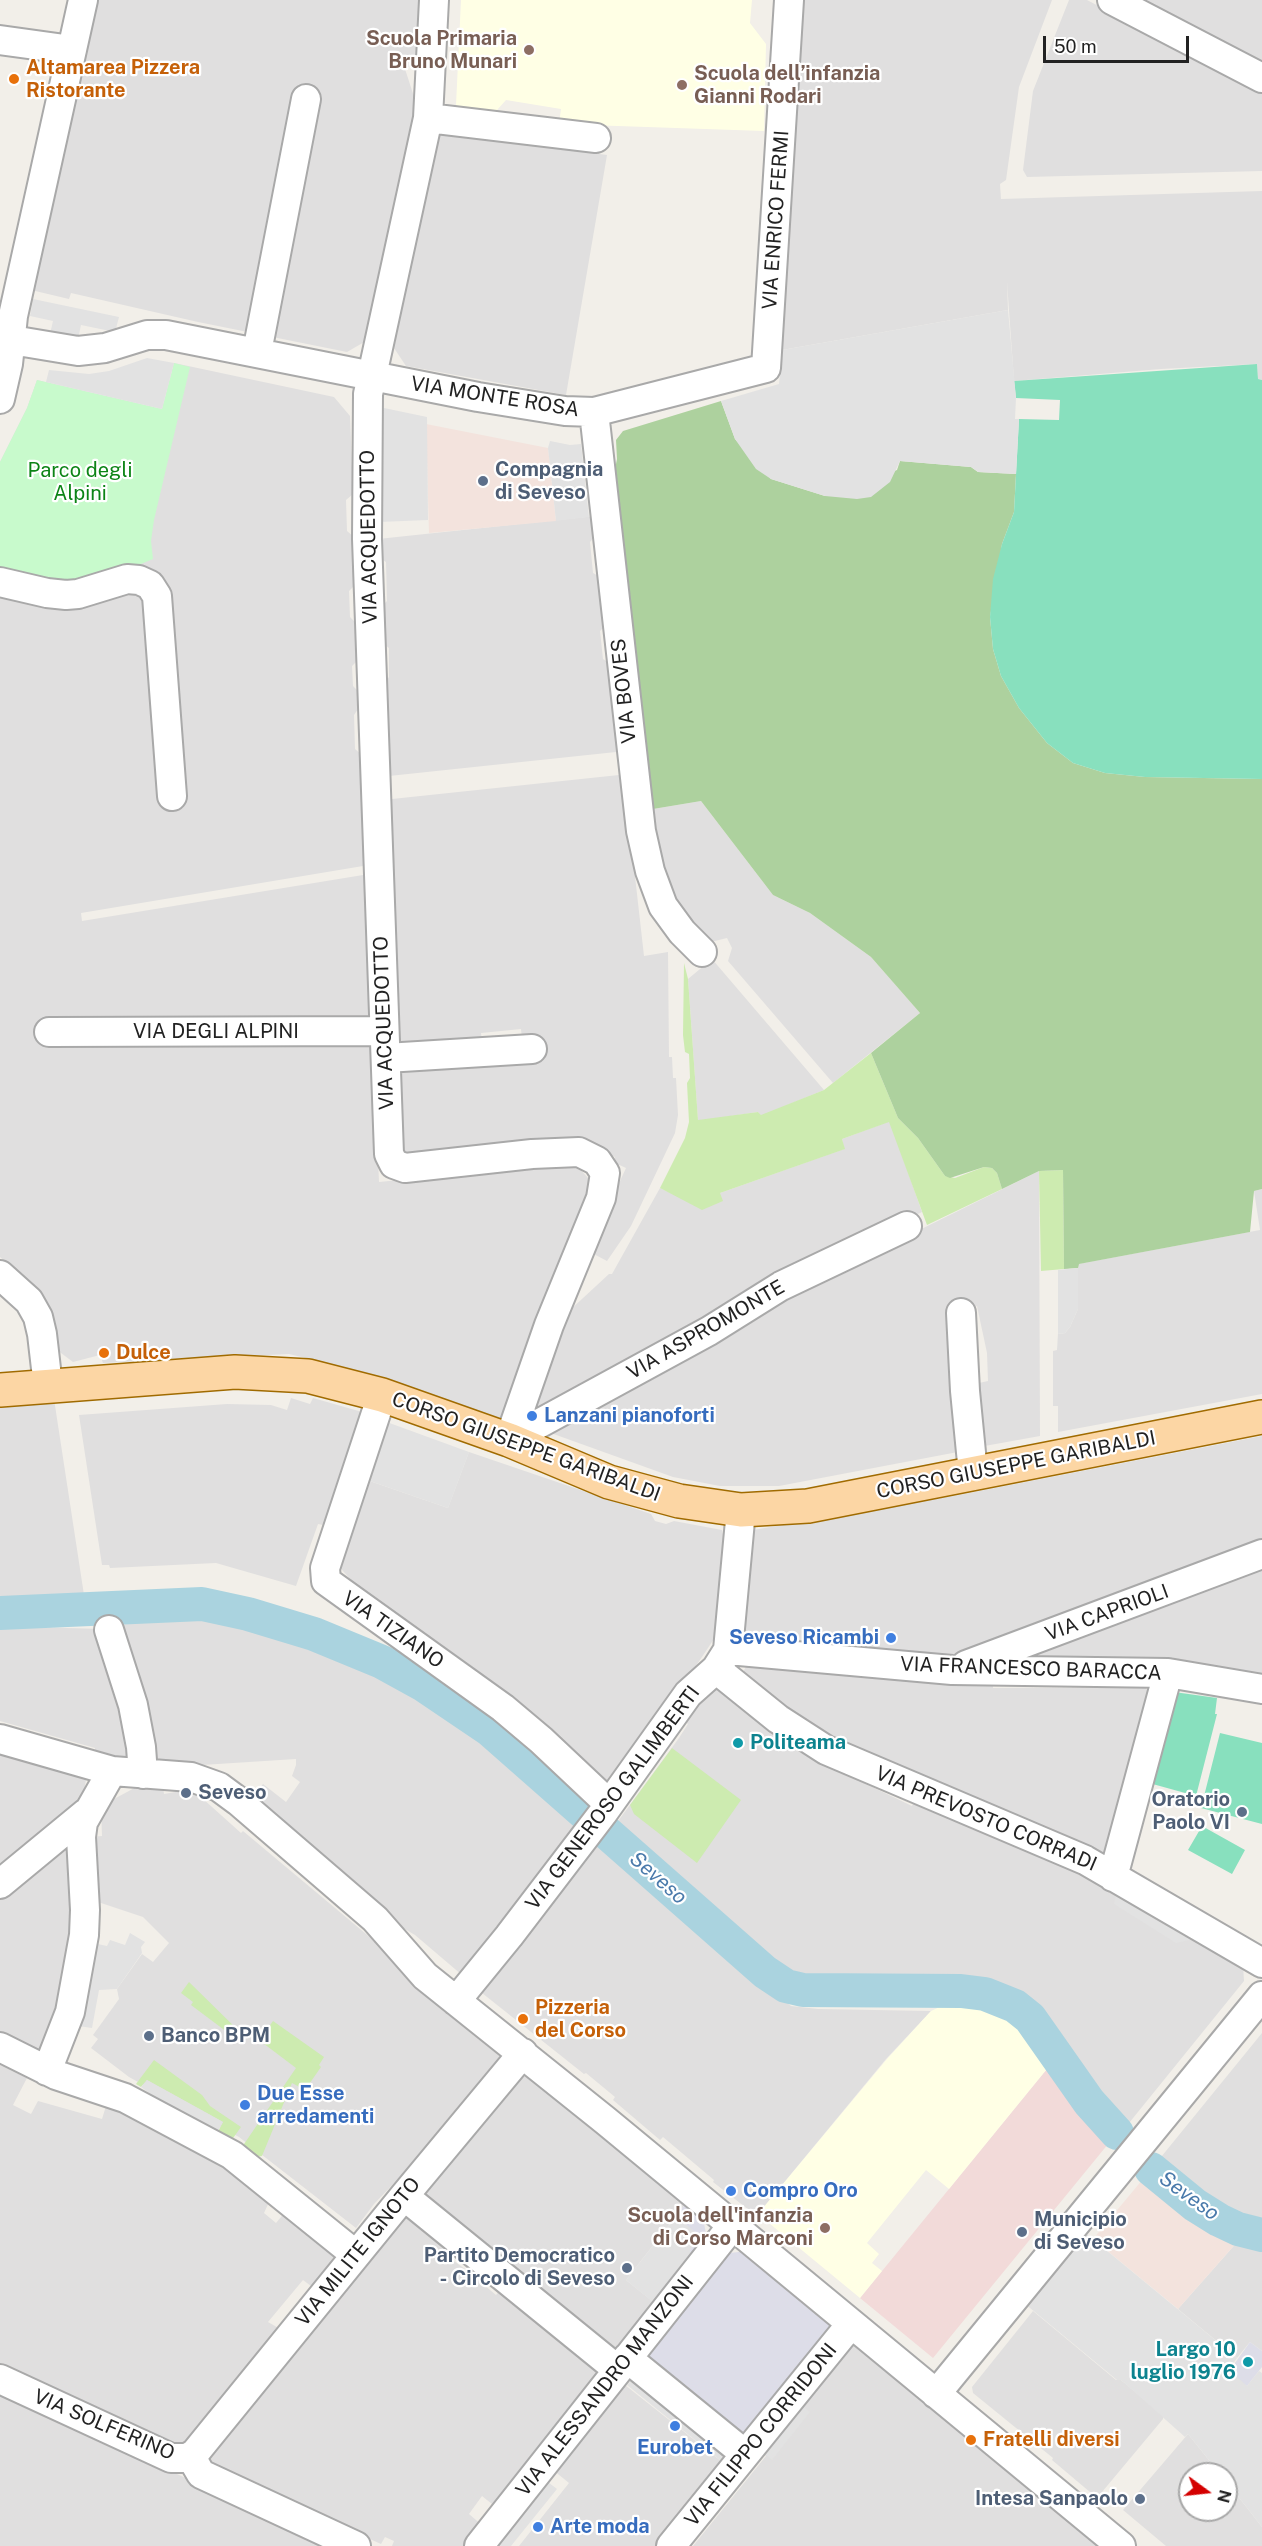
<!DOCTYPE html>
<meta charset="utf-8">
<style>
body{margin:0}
#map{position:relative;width:1262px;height:2546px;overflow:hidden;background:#f2efe9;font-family:"Public Sans",sans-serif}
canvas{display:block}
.north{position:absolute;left:1178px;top:2462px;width:60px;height:60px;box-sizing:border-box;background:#fff;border:2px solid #a7a7a7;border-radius:50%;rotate:105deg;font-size:16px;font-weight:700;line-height:24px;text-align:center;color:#222}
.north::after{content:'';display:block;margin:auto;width:21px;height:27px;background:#d40000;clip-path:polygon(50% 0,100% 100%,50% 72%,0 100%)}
.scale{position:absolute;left:1043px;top:36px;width:146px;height:27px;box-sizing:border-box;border:3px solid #222;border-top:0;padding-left:8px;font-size:18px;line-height:21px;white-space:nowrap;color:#222;-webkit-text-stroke:4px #fff;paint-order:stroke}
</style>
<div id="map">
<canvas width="1262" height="2546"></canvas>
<div class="north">N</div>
<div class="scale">50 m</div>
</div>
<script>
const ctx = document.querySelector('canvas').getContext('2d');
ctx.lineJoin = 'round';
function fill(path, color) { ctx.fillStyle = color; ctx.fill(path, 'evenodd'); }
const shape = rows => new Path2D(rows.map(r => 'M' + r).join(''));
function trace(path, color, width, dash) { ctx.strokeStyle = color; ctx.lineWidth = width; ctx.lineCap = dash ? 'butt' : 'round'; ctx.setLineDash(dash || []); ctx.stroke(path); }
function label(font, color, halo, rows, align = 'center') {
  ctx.font = font + ' "Public Sans",sans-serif'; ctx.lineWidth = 4.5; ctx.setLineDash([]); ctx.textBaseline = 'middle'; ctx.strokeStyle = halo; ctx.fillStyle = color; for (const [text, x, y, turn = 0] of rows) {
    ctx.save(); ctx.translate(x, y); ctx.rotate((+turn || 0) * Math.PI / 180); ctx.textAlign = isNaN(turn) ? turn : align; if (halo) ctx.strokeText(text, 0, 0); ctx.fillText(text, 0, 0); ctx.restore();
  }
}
const residential = shape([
 [98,0,423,0,420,61,405,69,418,109,366,341,347,352,198,322,71,293,69,299,31,290],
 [803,0,1052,0,1019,87,1006,180,1000,184,1001,199,1262,191,1262,380,1258,379,1257,364,1161,369,1014,381,1007,282,1008,310,782,350],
 [1069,0,1087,0,1262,92,1262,171,1027,177,1023,170,1033,91],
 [1137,0,1262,0,1262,65],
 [438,132,607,155,566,395,406,366,394,348],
 [174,363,334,397,350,416,353,494,346,500,347,531,354,537,356,584,349,591,350,617,357,624,358,660,352,666,353,686,360,693,360,706,354,715,355,749,363,756,366,863,363,866,81,913,82,921,363,875,366,878,379,1182,565,1164,578,1167,589,1179,589,1190,506,1420,335,1365,289,1354,103,1363,100,1355,73,1362,57,1350,44,1297,0,1257,0,462,27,408,37,380,162,409],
 [595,516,597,534,590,542,593,573,602,578,607,624,600,631,603,659,611,664,620,746,616,752,389,776,383,685,389,677,389,648,381,642,380,608,387,601,386,562,379,557,378,539],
 [619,775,624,779,644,956,668,952,669,1057,672,1057,673,1078,676,1078,678,1115,675,1133,631,1226,607,1261,588,1251,626,1168,613,1162,615,1157,602,1152,407,1156,400,1153,395,1067,522,1039,521,1029,481,1033,482,1042,395,1049,388,804,392,799],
 [701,801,773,895,810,913,871,957,920,1013,833,1083,728,961,732,948,727,938,711,942,672,899,667,885,670,883,647,810],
 [712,959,824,1090,761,1116,758,1112,698,1121,688,979],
 [890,1121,922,1212,859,1243,539,1422,522,1416,569,1311,609,1274,612,1274,660,1188,700,1207,720,1193,844,1149,842,1139],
 [1039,1171,1040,1436,979,1447,970,1385,988,1381,987,1353,977,1306,957,1314,963,1451,779,1486,720,1486,673,1477,548,1432,554,1422,889,1245],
 [1262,1189,1262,1394,1058,1432,1058,1406,1053,1406,1053,1351,1057,1350,1058,1334,1065,1333,1070,1327,1078,1309,1078,1264,1260,1230,1254,1191],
 [291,1398,310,1404,313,1398,362,1412,323,1525,318,1524,296,1586,216,1563,110,1568,109,1565,102,1565,79,1415,227,1404,271,1405,287,1410],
 [54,1399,84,1595,0,1602,0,1407],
 [1262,1436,1262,1549,985,1652,948,1656,745,1640,745,1603,753,1530,959,1495],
 [469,1452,651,1514,655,1521,666,1524,674,1521,722,1530,726,1547,720,1630,663,1715,608,1790,368,1599,335,1562,364,1479,448,1508],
 [1262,1560,1262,1682,1029,1659,1025,1650],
 [192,1614,220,1617,220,1619,294,1638,309,1645,311,1643,363,1663,460,1719,458,1723,514,1760,582,1823,462,1975,415,1935,388,1919,250,1801,263,1784,286,1802,300,1782,292,1776,296,1765,296,1759,202,1765,152,1760,114,1627,147,1619],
 [0,1626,101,1629,135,1766,108,1758,108,1754,95,1750,95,1748,0,1721],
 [747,1665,993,1683,993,1688,1145,1687,1153,1697,1123,1822,1103,1856,824,1736,748,1680,743,1672],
 [717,1685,775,1729,793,1749,912,1806,915,1799,1075,1867,1243,1965,1244,1981,1125,2128,1093,2093,1076,2060,1046,2015,1033,2003,1003,1985,986,1979,965,1977,821,1981,795,1979,785,1974,761,1957,613,1828,679,1738,688,1724,684,1721,705,1694,709,1696],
 [0,1750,87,1773,81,1811,0,1874],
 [140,1785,163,1787,164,1794,192,1789,241,1833,243,1831,507,2052,422,2154,374,2204,356,2228,239,2137,129,2077,91,2048,98,2039,93,2035,119,1999,117,1989,142,1954,153,1962,169,1943,143,1917,92,1900,89,1837,102,1836,101,1806],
 [602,1837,679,1905,677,1907,791,2006,818,2009,931,2011,886,2059,758,2214,750,2209,749,2210,713,2182,714,2180,663,2137,660,2140,613,2100,615,2097,586,2073,584,2074,477,1989],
 [65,1845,73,1848,78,1907,60,2009,38,2055,0,2037,0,1897],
 [1262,2033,1262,2220,1230,2212,1157,2162],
 [0,2065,27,2078,13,2105,31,2114,38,2101,102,2119,106,2106,122,2111,231,2168,270,2200,264,2213,276,2223,286,2211,336,2257,311,2286,303,2280,268,2322,282,2330,180,2448,0,2367],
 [523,2076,531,2078,687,2202,626,2280,656,2304,616,2356,419,2196,515,2081],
 [409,2212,453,2248,447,2256,472,2274,472,2275,496,2295,502,2288,603,2370,497,2508,482,2496,469,2514,483,2526,466,2546,392,2546,394,2541,385,2537,381,2544,210,2467,208,2457,232,2427,234,2428],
 [1239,2240,1262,2245,1262,2351,1250,2342,1237,2358,1178,2309],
 [1033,2311,1116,2380,1121,2380,1163,2415,1163,2419,1097,2498,1052,2460,1053,2458,973,2393,972,2387],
 [851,2338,1103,2546,693,2546,766,2456,761,2451],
 [620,2381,726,2465,658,2546,519,2546,569,2483,553,2470],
 [0,2389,99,2438,333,2546,0,2546],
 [1188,2434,1220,2474,1190,2474,1190,2510,1226,2510,1226,2481,1262,2527,1262,2546,1166,2546,1123,2510]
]);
const commercial = shape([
 [1051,2064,1072,2100,1113,2138,933,2358,860,2298]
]);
const education = shape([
 [461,0,752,0,750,23,766,44,764,131,559,124,561,109,506,100,489,119,456,105],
 [944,2005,973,2007,1004,2016,1032,2038,1051,2064,949,2189,926,2170,867,2243,879,2254,872,2263,882,2271,860,2298,758,2214,887,2059,931,2011]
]);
const military = shape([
 [426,424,548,448,556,521,429,533],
 [1143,2179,1190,2216,1239,2240,1178,2309,1093,2239]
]);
const grass = shape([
 [684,963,688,979,698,1120,758,1112,761,1115,824,1090,871,1053,898,1118,918,1138,945,1176,955,1178,984,1167,992,1168,997,1173,1002,1189,927,1225,889,1122,842,1139,845,1149,720,1193,723,1201,702,1210,660,1188,685,1138,689,1122,687,1083,690,1078,689,1054,685,1052,683,1035],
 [1063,1170,1064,1269,1041,1271,1039,1171],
 [672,1748,741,1800,697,1863,634,1814,630,1805],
 [189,1982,243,2035,239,2041,191,2005,193,2002,181,1993],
 [273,2021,324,2057,319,2065,321,2067,305,2090,292,2083,262,2156,256,2157,242,2147,296,2068,247,2031,248,2029,261,2038],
 [154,2060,202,2095,210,2106,241,2127,231,2141,217,2133,223,2122,147,2080,141,2087,136,2084]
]);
const forest = shape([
 [721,401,735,439,771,479,825,496,897,470,900,461,971,467,978,472,1016,474,1014,512,1002,544,990,617,993,649,1001,676,1019,708,1047,743,1073,763,1105,773,1145,777,1262,779,1262,1189,1254,1191,1250,1232,1079,1264,1078,1268,1064,1269,1063,1170,1039,1171,1002,1189,997,1173,992,1168,984,1167,950,1178,945,1176,918,1138,898,1118,871,1053,920,1013,871,957,810,913,773,895,701,801,647,810,612,484,617,459,616,440,623,431]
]);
const park = shape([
 [174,363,190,367,154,520,151,541,153,559,119,573,89,581,41,578,0,569,0,462,27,408,37,380,162,409]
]);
const pitch = shape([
 [1257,364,1258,379,1262,380,1262,779,1145,777,1105,773,1073,763,1047,743,1019,708,1001,676,993,649,990,617,993,579,1002,544,1014,512,1019,419,1059,420,1060,400,1016,398,1014,381],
 [1174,1692,1217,1698,1215,1714,1217,1714,1196,1796,1149,1783],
 [1220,1733,1262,1743,1262,1824,1201,1808],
 [1202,1826,1245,1850,1232,1874,1188,1850]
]);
const parking = shape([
 [33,299,119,317,115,332,81,325,78,339,50,334,53,321,30,316],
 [1008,310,1016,398,1015,419,1019,419,1016,474,978,472,971,467,900,461,890,482,871,497,857,499,825,496,771,479,756,469,735,439,721,401,779,384,782,350],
 [147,358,174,363,162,409,46,382,49,370,89,374,109,371],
 [384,408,427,417,428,520,379,522,381,416],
 [550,441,570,445,581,444,589,517,556,521,548,448],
 [1078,1268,1078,1309,1070,1327,1065,1333,1058,1334,1058,1270],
 [384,1421,469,1452,448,1508,364,1479],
 [1118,1888,1199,1938,1176,1943,1114,1904],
 [130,1933,145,1942,141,1947,142,1953,117,1989,99,1990,92,2028,78,2026,93,1943,107,1946,110,1940,125,1945],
 [147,2080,223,2122,216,2135,184,2119,141,2087],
 [676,2216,701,2236,690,2250,691,2257,654,2303,626,2280],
 [1083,2231,1237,2358,1232,2365,1247,2386,1259,2371,1262,2373,1262,2527,1226,2481,1226,2474,1220,2474,1188,2434,1185,2437,1121,2380,1117,2380,1024,2303],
 [637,2374,730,2449,721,2461,627,2385],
 [799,2403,810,2412,772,2460,761,2451],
 [544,2479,557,2489,511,2546,491,2546]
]);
const plaza = shape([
 [687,2202,703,2217,707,2240,691,2257,690,2250,701,2237,676,2216],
 [748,2251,841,2326,744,2446,637,2359,720,2254],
 [1250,2342,1262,2351,1262,2367,1247,2386,1230,2370]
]);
const pier = shape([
 [1123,2126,1157,2162,1143,2179,1110,2143]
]);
const river = shape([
 [0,1613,202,1604,248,1614,314,1634,382,1662,422,1684,490,1730,765,1972,786,1986,803,1990,961,1991,985,1994,1015,2006,1030,2018,1089,2102,1117,2133],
 [1151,2169,1195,2205,1219,2220,1238,2229,1262,2235]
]);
const minor = shape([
 [434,0,428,118,368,394,367,539,389,1154,394,1164,405,1168,532,1154,579,1152,597,1161,605,1173,601,1198,549,1325,509,1440],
 [1112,0,1262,78],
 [0,40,72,50],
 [428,118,596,138],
 [0,338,78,351,105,348,147,335,166,335,478,397,565,411,594,412,766,368,789,0],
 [257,352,306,99],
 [0,399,8,364,13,316,83,0],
 [594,412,641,831,650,871,663,906,682,932,702,952],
 [0,582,47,593,66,595,78,594,127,579,139,580,150,585,157,596,172,796],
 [49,1032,384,1031],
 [386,1058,532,1049],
 [0,1275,29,1301,38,1317,42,1334,48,1386],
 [961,1313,965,1391,973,1473],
 [382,1395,325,1568,326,1581,503,1708,541,1740,609,1804],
 [509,1440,709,1331,781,1286,907,1226],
 [109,1630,133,1705,141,1747,143,1774],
 [728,1650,952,1670,1168,1673,1262,1689],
 [966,1665,1262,1554],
 [716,1669,778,1719,826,1750,1085,1860,1262,1963],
 [0,1739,112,1771,83,1822,81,1837,85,1910,84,1935,70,2012,47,2071],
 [112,1771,191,1777,219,1787,238,1801,375,1919,425,1976,606,2121,1121,2546],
 [1113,1877,1168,1673],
 [0,1884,86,1813],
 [456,2001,509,1936,603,1813,688,1694,716,1669,728,1650,741,1510],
 [0,2047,56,2075,125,2098,232,2155,356,2255],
 [404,2196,618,2370],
 [627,2358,745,2454],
 [0,2379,171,2458,187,2458,195,2453,404,2196,523,2053],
 [936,2394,1262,1996],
 [195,2453,194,2462,201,2474,356,2546],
 [479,2546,732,2226],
 [671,2546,851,2324]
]);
const major = shape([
 [0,1390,235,1372,308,1376,382,1395,509,1440,609,1482,679,1501,741,1510,808,1506,1262,1417]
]);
const markers = [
 [529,50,6,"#8d6e63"],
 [14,79,6,"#e8710a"],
 [682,85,6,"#8d6e63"],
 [483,481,6,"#5c6f8a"],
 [104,1353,6,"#e8710a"],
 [532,1416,6,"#3f7fe0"],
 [891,1638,6,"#3f7fe0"],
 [738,1743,6,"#0f9aa8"],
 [186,1793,6,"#5c6f8a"],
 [1242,1812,6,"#5c6f8a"],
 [523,2019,6,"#e8710a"],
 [149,2036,6,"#5c6f8a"],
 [245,2105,6,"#3f7fe0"],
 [731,2191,6,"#3f7fe0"],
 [825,2228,6,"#8d6e63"],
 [1022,2232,6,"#5c6f8a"],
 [627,2268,6,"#5c6f8a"],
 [1248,2362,6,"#0f9aa8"],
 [675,2426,6,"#3f7fe0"],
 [971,2440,6,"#e8710a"],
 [1140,2499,6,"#5c6f8a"],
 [538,2527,6,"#3f7fe0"]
];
const educationNames = [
 ["Scuola Primaria",517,39],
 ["Bruno Munari",517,62],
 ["Scuola dell’infanzia",694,74,"left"],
 ["Gianni Rodari",694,97,"left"],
 ["Scuola dell'infanzia",813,2216],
 ["di Corso Marconi",813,2239]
];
const foodNames = [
 ["Altamarea Pizzera",26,68],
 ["Ristorante",26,91],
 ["Dulce",116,1353],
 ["Pizzeria",535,2008],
 ["del Corso",535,2031],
 ["Fratelli diversi",983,2440]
];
const streetNames = [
 ["VIA ENRICO FERMI",776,220,-86],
 ["VIA MONTE ROSA",495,397,9],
 ["VIA ACQUEDOTTO",369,537,-91],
 ["VIA BOVES",624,691,-96],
 ["VIA ACQUEDOTTO",384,1023,-92],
 ["VIA DEGLI ALPINI",216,1032],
 ["VIA ASPROMONTE",706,1330,-30],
 ["CORSO GIUSEPPE GARIBALDI",526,1447,20],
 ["CORSO GIUSEPPE GARIBALDI",1016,1465,-11],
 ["VIA CAPRIOLI",1107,1613,-20],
 ["VIA TIZIANO",393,1630,35],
 ["VIA FRANCESCO BARACCA",1031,1669,2],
 ["VIA GENEROSO GALIMBERTI",613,1798,-53],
 ["VIA PREVOSTO CORRADI",986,1819,23],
 ["VIA MILITE IGNOTO",358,2252,-51],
 ["VIA ALESSANDRO MANZONI",605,2386,-52],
 ["VIA SOLFERINO",104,2425,23],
 ["VIA FILIPPO CORRIDONI",761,2435,-51]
];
const serviceNames = [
 ["Compagnia",495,470],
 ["di Seveso",495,493],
 ["Seveso",198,1793],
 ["Oratorio",1230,1800,"right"],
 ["Paolo VI",1230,1823,"right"],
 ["Banco BPM",161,2036],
 ["Municipio",1034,2220],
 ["di Seveso",1034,2243],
 ["Partito Democratico",615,2256,"right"],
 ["- Circolo di Seveso",615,2279,"right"],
 ["Intesa Sanpaolo",1128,2499,"right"]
];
const parkNames = [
 ["Parco degli",80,471],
 ["Alpini",80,494]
];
const shopNames = [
 ["Lanzani pianoforti",544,1416],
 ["Seveso Ricambi",879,1638,"right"],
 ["Due Esse",257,2094],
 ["arredamenti",257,2117],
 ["Compro Oro",743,2191],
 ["Eurobet",675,2448,"center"],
 ["Arte moda",550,2527]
];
const cultureNames = [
 ["Politeama",750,1743],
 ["Largo 10",1236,2350,"right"],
 ["luglio 1976",1236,2373,"right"]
];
const waterNames = [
 ["Seveso",658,1878,41],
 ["Seveso",1189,2196,36]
];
fill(residential, '#e0dfdf');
fill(commercial, '#f2dad9');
fill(education, '#ffffe5');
fill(military, '#f3e3dd');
fill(grass, '#cdebb0');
fill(forest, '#add19e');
fill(park, '#c8facc');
fill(pitch, '#88e0be');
fill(parking, '#e2e2e2');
fill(plaza, '#dddde8');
fill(pier, '#fff');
trace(river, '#aad3df', 34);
trace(minor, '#a9a9a9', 32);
trace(major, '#a06b00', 36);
trace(minor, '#fff', 28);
trace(major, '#fcd6a4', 33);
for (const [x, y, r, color] of markers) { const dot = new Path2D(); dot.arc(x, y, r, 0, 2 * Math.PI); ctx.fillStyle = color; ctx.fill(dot); trace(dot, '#fff', 2); }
label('bold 20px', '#785e54', '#fff', educationNames, 'right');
label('bold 20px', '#c56008', '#fff', foodNames, 'left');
label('20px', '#222', '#fff', streetNames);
label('bold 20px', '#4e5e75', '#fff', serviceNames, 'left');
label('20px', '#0c8416', '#fff', parkNames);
label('bold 20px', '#366cbe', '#fff', shopNames, 'left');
label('bold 20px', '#0d838f', '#fff', cultureNames, 'left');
label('italic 21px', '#4a7aab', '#fff', waterNames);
</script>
